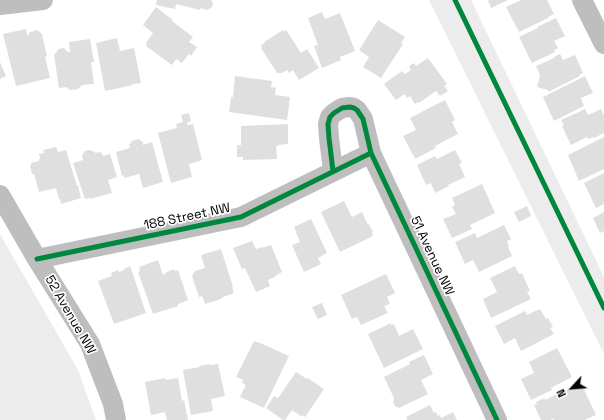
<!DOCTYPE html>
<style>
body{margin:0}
#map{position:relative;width:604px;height:420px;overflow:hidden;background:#fff;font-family:"Space Grotesk",sans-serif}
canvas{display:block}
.north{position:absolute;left:552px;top:368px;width:40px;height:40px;-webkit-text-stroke:3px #fff;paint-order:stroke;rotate:244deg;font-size:11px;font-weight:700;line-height:16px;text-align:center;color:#000}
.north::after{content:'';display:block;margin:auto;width:14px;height:18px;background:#000;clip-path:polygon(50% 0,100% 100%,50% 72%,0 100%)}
</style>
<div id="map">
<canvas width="604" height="420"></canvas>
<div class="north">N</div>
</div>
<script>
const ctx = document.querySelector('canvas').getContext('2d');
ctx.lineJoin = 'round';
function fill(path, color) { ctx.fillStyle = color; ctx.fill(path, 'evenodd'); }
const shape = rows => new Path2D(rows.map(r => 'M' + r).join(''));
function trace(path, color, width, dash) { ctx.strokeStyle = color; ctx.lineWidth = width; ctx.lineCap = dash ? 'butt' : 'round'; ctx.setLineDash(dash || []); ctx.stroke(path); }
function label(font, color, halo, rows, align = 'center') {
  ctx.font = font + ' "Space Grotesk",sans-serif'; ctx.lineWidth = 3.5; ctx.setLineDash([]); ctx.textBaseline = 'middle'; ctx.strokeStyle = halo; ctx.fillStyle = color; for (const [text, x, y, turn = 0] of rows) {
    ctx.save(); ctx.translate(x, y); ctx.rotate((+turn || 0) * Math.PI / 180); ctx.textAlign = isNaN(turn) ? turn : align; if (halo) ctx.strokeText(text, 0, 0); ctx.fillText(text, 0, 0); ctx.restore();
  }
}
const green = shape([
 [429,0,471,0,604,277,604,354],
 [0,234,78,370,96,420,0,420]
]);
const building = shape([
 [157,0,211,0,213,3,212,7,207,10,201,8,200,10,176,4,175,9,156,5],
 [488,0,508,0,491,8],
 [521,0,547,0,554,14,548,17,548,18,519,32,506,7],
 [156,7,173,20,172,21,193,37,189,42,197,47,191,56,189,54,182,63,176,59,172,65,146,46,147,44,146,43,153,33,143,25],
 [322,12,325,19,340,13,355,51,340,57,341,60,322,68,314,46,318,45,308,18],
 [556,18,565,36,554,41,558,48,554,50,555,52,532,63,519,37,538,28,537,27],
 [378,20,405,37,401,43,403,44,381,78,363,67,369,57,359,50],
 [26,29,27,36,30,32,37,30,42,34,47,56,45,57,50,78,16,86,3,34],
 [283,30,284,32,286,30,301,53,307,49,319,68,299,80,293,70,289,73,287,70,282,73,277,73,261,48,262,47,261,45,265,43,264,42],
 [117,38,120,51,134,48,141,83,132,84,133,85,105,91,96,43],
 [90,39,94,62,91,62,94,84,82,85,78,89,70,90,66,87,59,88,54,55,59,49,64,48,68,52,70,52,69,42],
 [560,54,563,60,575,55,583,73,579,75,580,76,548,92,548,90,537,87,540,75,536,66,554,58,554,57],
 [428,58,447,84,444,86,448,91,440,96,436,91,419,103,418,102,415,104,410,96,407,98,404,94,396,100,384,84,402,71,405,74,411,70,409,66,414,63,416,66],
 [0,62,6,76,0,79],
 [235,76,272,81,271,87,276,88,275,95,290,97,287,120,229,112,231,97,233,97],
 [585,76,593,93,581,98,584,106,554,121,543,97],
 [445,100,455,120,452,122,458,134,435,146,436,148,415,159,414,155,413,155,403,136,416,130,410,118],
 [585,109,588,115,601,109,604,116,604,133,594,138,593,137,588,139,587,137,571,145,562,126,564,125,561,120],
 [189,113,191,121,187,123,187,125,193,124,202,160,200,160,200,161,189,164,192,177,171,183,158,133,177,128,176,124,183,122,181,115],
 [288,124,288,144,278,145,278,146,276,146,277,159,243,160,243,157,237,157,237,145,241,145,241,126],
 [604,137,604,169,579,181,568,155],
 [138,139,143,142,143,145,152,142,163,182,143,188,139,174,124,178,124,175,122,176,116,152,130,148,129,145,132,141],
 [56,147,58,152,66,150,77,186,78,185,81,198,61,204,60,199,59,199,56,188,39,192,34,174,32,174,30,166,31,165,31,163,39,161,39,159,40,159,39,154,44,153,43,150],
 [90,150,95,152,95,153,101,152,103,156,110,154,117,177,108,180,112,193,90,199,90,198,85,199,73,163,83,160,82,155,85,151],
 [455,150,462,163,459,164,465,177,448,185,449,186,435,193,431,183,426,185,417,165,435,156,437,159],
 [604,173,604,204,596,208,584,183],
 [482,184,495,213,470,225,472,229,452,238,443,219,456,214,452,207,455,205,452,198],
 [344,201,352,217,362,212,368,225,369,224,373,232,372,232,373,236,340,252,321,212],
 [527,206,531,216,519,222,514,212],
 [604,212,604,231,600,233,593,218],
 [311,219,327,253,318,258,321,264,304,272,292,245,300,242,294,227],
 [504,225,511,239,507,241,509,247,508,247,512,256,479,272,473,260,465,264,455,242,475,233,477,238],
 [252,241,256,249,262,247,262,248,271,245,282,272,275,276,275,277,268,280,270,286,256,292,245,268,242,269,233,248],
 [221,249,233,287,232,287,234,293,223,297,221,299,205,304,202,296,199,297,192,276,195,271,205,268,201,255],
 [158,260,163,275,165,274,165,273,174,269,175,271,178,270,188,300,178,304,178,306,153,314,138,272,140,271,139,267],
 [130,266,146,313,114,324,98,281,112,276,111,273,118,270,119,272,124,270,124,269],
 [515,266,519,274,522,273,530,291,527,292,531,299,491,318,483,299,497,292,490,278],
 [386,274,395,293,387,297,390,304,384,306,388,313,361,325,357,317,352,319,341,295],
 [322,303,327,315,318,319,312,307],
 [540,309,546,319,548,318,553,327,550,328,554,334,521,351,515,338,504,344,495,326,525,311,527,315],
 [391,323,391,325,394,324,399,336,413,329,423,349,384,368,368,334],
 [254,341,260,343,289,356,264,408,240,397,246,385,242,383,243,380,236,377],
 [557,348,572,377,551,388,552,390,531,400,521,379,534,373,529,362],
 [424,355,433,374,421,380,428,394,399,408,395,406,393,402,394,398,384,377,410,364,409,362],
 [209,364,210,365,218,364,225,396,211,399,213,411,191,415,183,370,200,367,199,366],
 [296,372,307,379,308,378,324,389,305,417,302,415,302,417,292,410,285,420,283,420,266,408,274,396,278,398],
 [165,378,165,380,178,378,182,401,184,400,188,420,167,420,165,412,151,415,145,382],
 [581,383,596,415,585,420,554,420,553,419,550,420,541,420,534,405,537,404,536,402,545,398,545,400],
 [430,405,434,413,436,412,438,416,440,415,441,418,453,412,457,420,407,420,406,417]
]);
const minor = shape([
 [582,0,604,44],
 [0,5,43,0],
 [333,171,329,138,328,124,330,117,334,113,342,108,350,107,354,108,357,110,363,119,371,153,497,420],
 [0,195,37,259,90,344,113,404,116,420],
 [37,259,241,217,371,153]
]);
const cycleway = shape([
 [455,0,604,308],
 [333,171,329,138,328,124,330,117,334,113,342,108,350,107,354,108,357,110,363,119,371,153,497,420],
 [37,259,241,217,371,153]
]);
const streetNames = [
 ["188 Street NW",187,217,-12],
 ["51 Avenue NW",432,256,65],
 ["52 Avenue NW",70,315,60]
];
fill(green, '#ececec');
fill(building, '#dfdfdf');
trace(minor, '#bebebe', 20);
trace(cycleway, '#00873e', 5);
label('13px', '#000', '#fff', streetNames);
</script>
